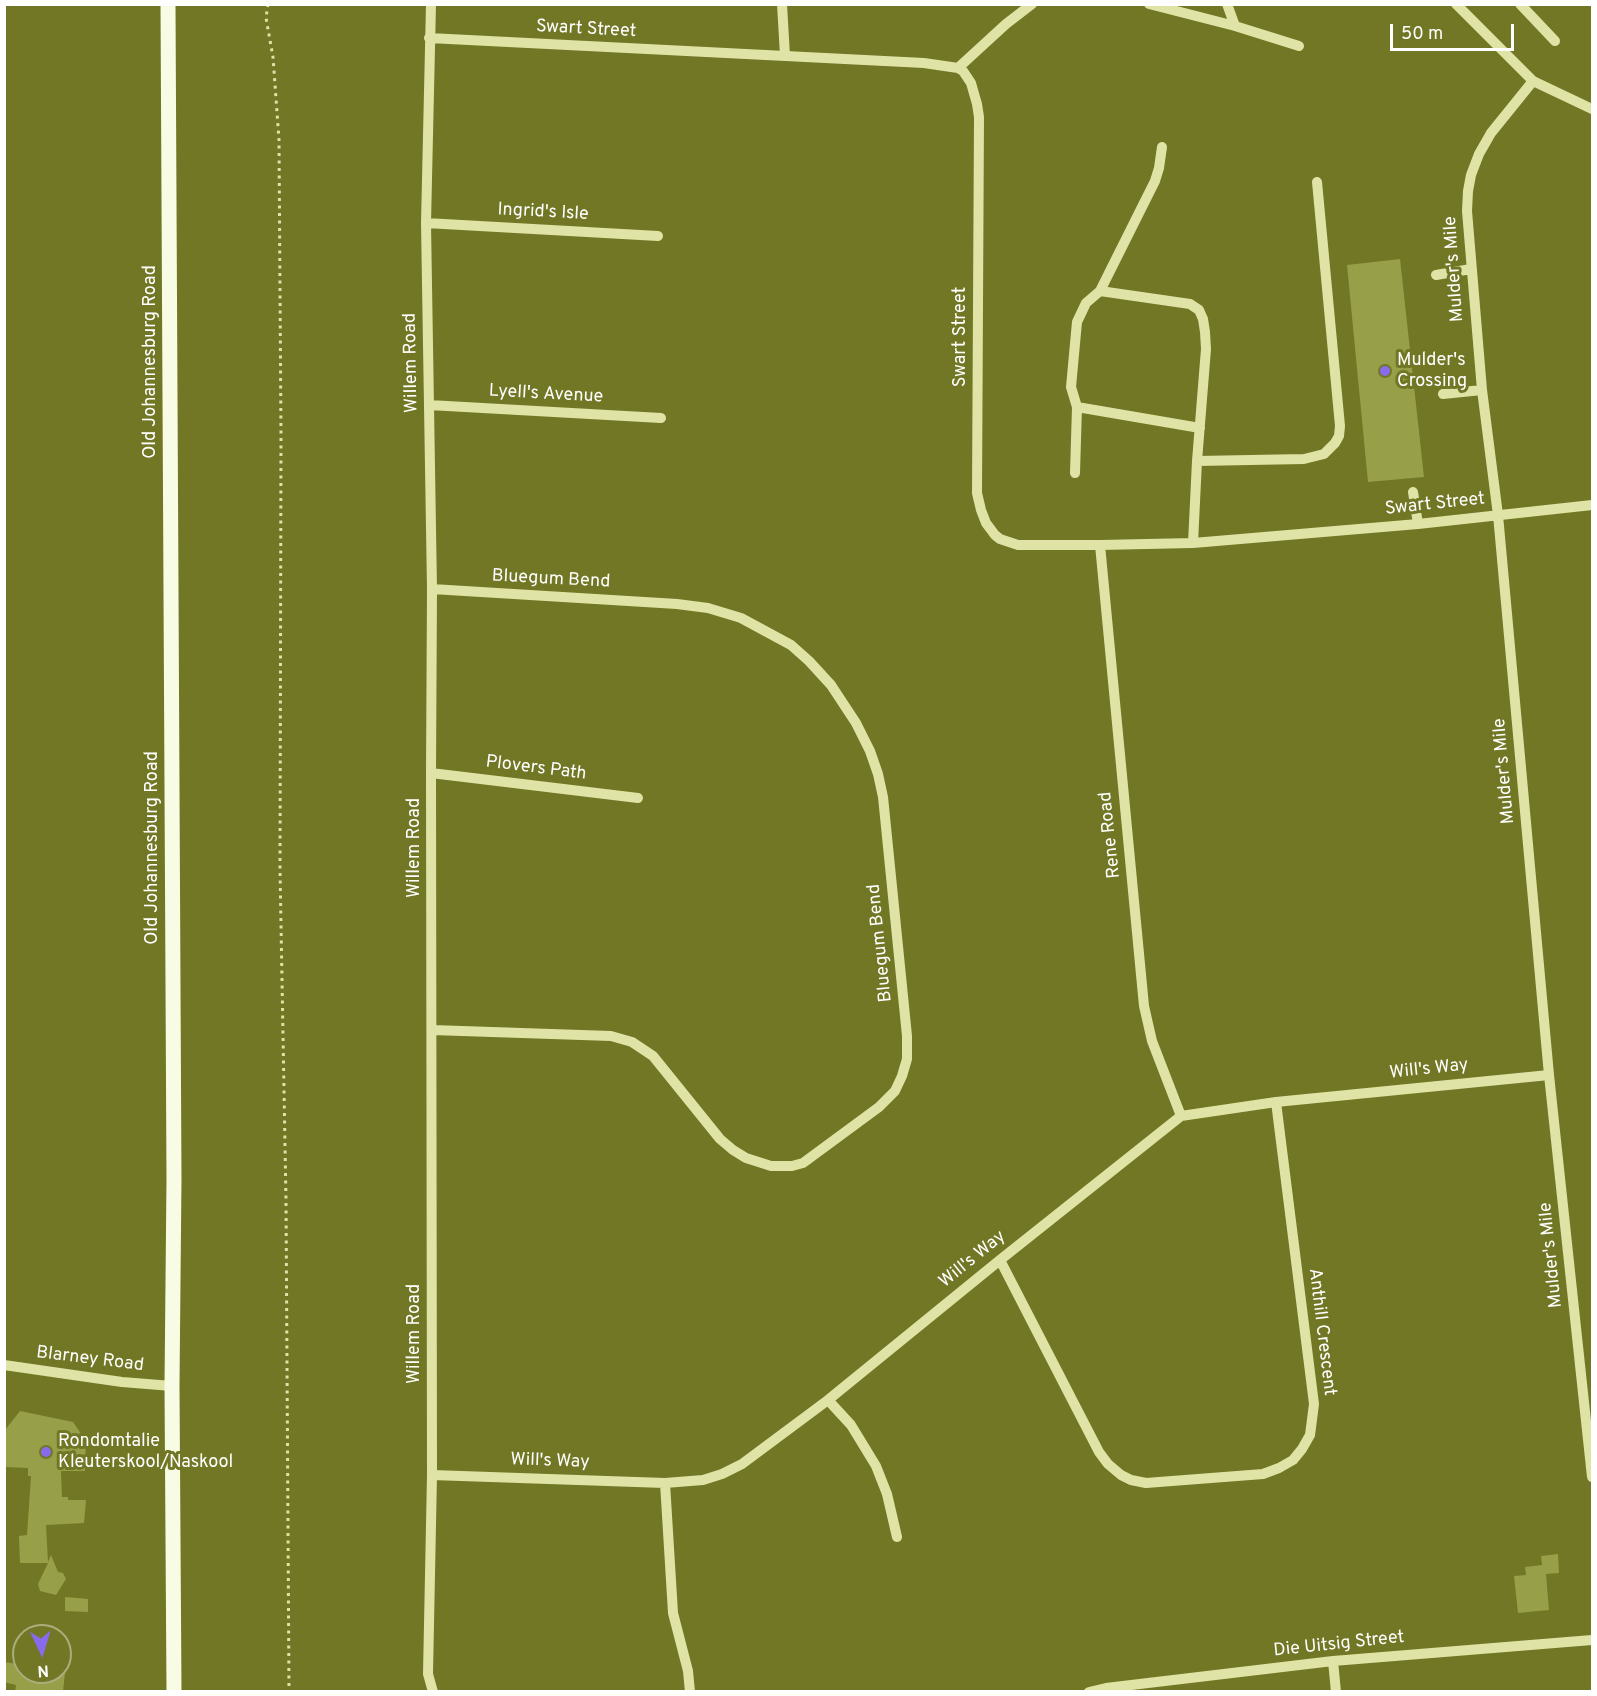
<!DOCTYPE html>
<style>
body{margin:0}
#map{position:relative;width:1597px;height:1696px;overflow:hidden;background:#717724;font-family:Overpass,sans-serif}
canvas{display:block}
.frame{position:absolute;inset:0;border:6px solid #fff;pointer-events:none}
.north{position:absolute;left:12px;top:1624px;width:60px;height:60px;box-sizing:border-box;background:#717724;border:2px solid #aaad7c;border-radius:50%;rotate:176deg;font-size:16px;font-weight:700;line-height:24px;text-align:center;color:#fff}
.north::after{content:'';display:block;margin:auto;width:21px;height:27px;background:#886aed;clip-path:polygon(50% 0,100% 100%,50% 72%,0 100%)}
.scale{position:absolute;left:1390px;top:24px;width:124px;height:27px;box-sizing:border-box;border:3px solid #fff;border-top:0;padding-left:8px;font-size:18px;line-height:21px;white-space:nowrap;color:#fff;-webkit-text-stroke:4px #717724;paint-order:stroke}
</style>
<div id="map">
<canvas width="1597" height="1696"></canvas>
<div class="frame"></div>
<div class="north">N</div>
<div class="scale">50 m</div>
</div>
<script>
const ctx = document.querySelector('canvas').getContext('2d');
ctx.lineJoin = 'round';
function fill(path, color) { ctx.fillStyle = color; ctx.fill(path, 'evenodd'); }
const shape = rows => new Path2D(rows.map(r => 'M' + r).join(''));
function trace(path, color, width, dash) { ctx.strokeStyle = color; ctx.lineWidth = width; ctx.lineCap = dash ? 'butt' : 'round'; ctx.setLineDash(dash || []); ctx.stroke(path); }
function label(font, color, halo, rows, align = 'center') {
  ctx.font = font + ' Overpass,sans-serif'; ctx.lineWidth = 6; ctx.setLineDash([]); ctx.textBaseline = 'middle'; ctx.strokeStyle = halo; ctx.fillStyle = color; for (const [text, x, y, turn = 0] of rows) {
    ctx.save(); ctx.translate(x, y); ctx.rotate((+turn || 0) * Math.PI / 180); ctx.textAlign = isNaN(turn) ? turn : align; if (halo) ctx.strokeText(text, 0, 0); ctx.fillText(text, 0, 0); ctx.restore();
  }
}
const building = shape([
 [1400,259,1424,477,1368,482,1347,265],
 [20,1411,73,1422,82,1435,86,1438,85,1471,61,1471,62,1497,68,1497,68,1500,86,1500,84,1523,46,1525,48,1562,51,1555,58,1572,63,1573,66,1579,56,1595,40,1591,38,1584,48,1563,20,1563,19,1536,27,1535,31,1476,28,1476,28,1468,5,1467,5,1430],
 [1558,1554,1559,1573,1546,1574,1549,1610,1518,1613,1514,1576,1526,1575,1525,1567,1542,1565,1541,1556],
 [65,1597,88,1599,88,1612,65,1611],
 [4,1662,24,1665,24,1672,65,1672,63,1692,15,1692,16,1685,4,1682]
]);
const path = shape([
 [268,4,266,18,273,57,279,140,281,437,280,869,286,1200,289,1692]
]);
const minor = shape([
 [431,4,426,223,432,589,431,773,432,1475,428,1674,433,1692],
 [782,4,785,56],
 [1149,4,1235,26,1299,46],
 [1227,4,1235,26],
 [1456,4,1533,81,1592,109],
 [1520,4,1555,41],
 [429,38,924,63,958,68,963,71,971,83,977,104,979,117,977,493,981,510,986,523,995,535,1000,539,1018,545,1100,545,1193,543,1418,524,1592,505],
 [958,68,1006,24,1032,4],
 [1533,81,1491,133,1479,154,1471,175,1468,191,1467,211,1482,390,1498,515,1549,1075,1592,1477],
 [1162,147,1159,168,1155,181,1100,291,1086,303,1077,322,1071,387,1077,407,1200,428],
 [426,223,658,236],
 [1436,275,1471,269],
 [1100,291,1190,304,1199,310,1203,319,1205,332,1206,349,1197,461,1193,543],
 [1443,394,1482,390],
 [429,405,661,418],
 [1197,461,1304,459,1324,454,1335,443,1339,436,1340,426,1317,182],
 [1075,473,1077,407],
 [1413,492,1418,524],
 [1100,545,1144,1006,1152,1041,1181,1116],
 [432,589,677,604,708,608,741,618,791,645,809,661,831,685,856,723,870,751,878,774,883,797,907,1036,907,1059,902,1076,895,1091,879,1107,803,1163,792,1166,771,1166,746,1158,733,1150,720,1139,653,1056,632,1042,611,1036,432,1030],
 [431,773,638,798],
 [1000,1260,1099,1452,1108,1464,1121,1475,1131,1480,1146,1483,1263,1474,1279,1468,1293,1460,1302,1449,1310,1435,1314,1404,1276,1102],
 [4,1365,122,1382,172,1386],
 [828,1400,851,1425,876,1466,887,1494,897,1537],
 [432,1475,665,1483,703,1480,722,1474,742,1464,828,1400,1000,1260,1181,1116,1276,1102,1549,1075],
 [665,1483,673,1613,688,1671,690,1692],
 [1333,1661,1336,1692],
 [1089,1692,1106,1688,1333,1661,1592,1640]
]);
const major = shape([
 [168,4,174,1178,172,1386,174,1692]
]);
const markers = [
 [1385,371,6,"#886aed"],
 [46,1452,6,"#886aed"]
];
const streetNames = [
 ["Swart Street",586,30,3],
 ["Ingrid's Isle",543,213,3],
 ["Mulder's Mile",1455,269,-94],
 ["Swart Street",961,337,-90],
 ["Old Johannesburg Road",151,362,-90],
 ["Willem Road",412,363,-91],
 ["Lyell's Avenue",546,395,3],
 ["Swart Street",1435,505,-6],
 ["Bluegum Bend",551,580,3],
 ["Plovers Path",536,769,7],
 ["Mulder's Mile",1505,771,-95],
 ["Rene Road",1111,835,-96],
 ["Old Johannesburg Road",153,848,-90],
 ["Willem Road",415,848,-90],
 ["Bluegum Bend",881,943,-96],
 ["Will's Way",1429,1070,-6],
 ["Mulder's Mile",1552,1255,-96],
 ["Will's Way",973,1260,-39],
 ["Anthill Crescent",1321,1332,83],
 ["Willem Road",415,1334,-90],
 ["Blarney Road",90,1360,7],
 ["Will's Way",550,1462,2],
 ["Die Uitsig Street",1339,1645,-6]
];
const poiNames = [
 ["Mulder's",1397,361],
 ["Crossing",1397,382],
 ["Rondomtalie",58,1442],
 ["Kleuterskool/Naskool",58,1463]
];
fill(building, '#989f49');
trace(path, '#dfe3a6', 3, [3, 4.5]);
trace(minor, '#dfe3a6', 10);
trace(major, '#f9fce5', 15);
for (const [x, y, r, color] of markers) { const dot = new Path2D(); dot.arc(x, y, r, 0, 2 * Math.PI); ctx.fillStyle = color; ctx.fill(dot); trace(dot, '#717724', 2); }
label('18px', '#fff', '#717724', streetNames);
label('18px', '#fff', '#717724', poiNames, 'left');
</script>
